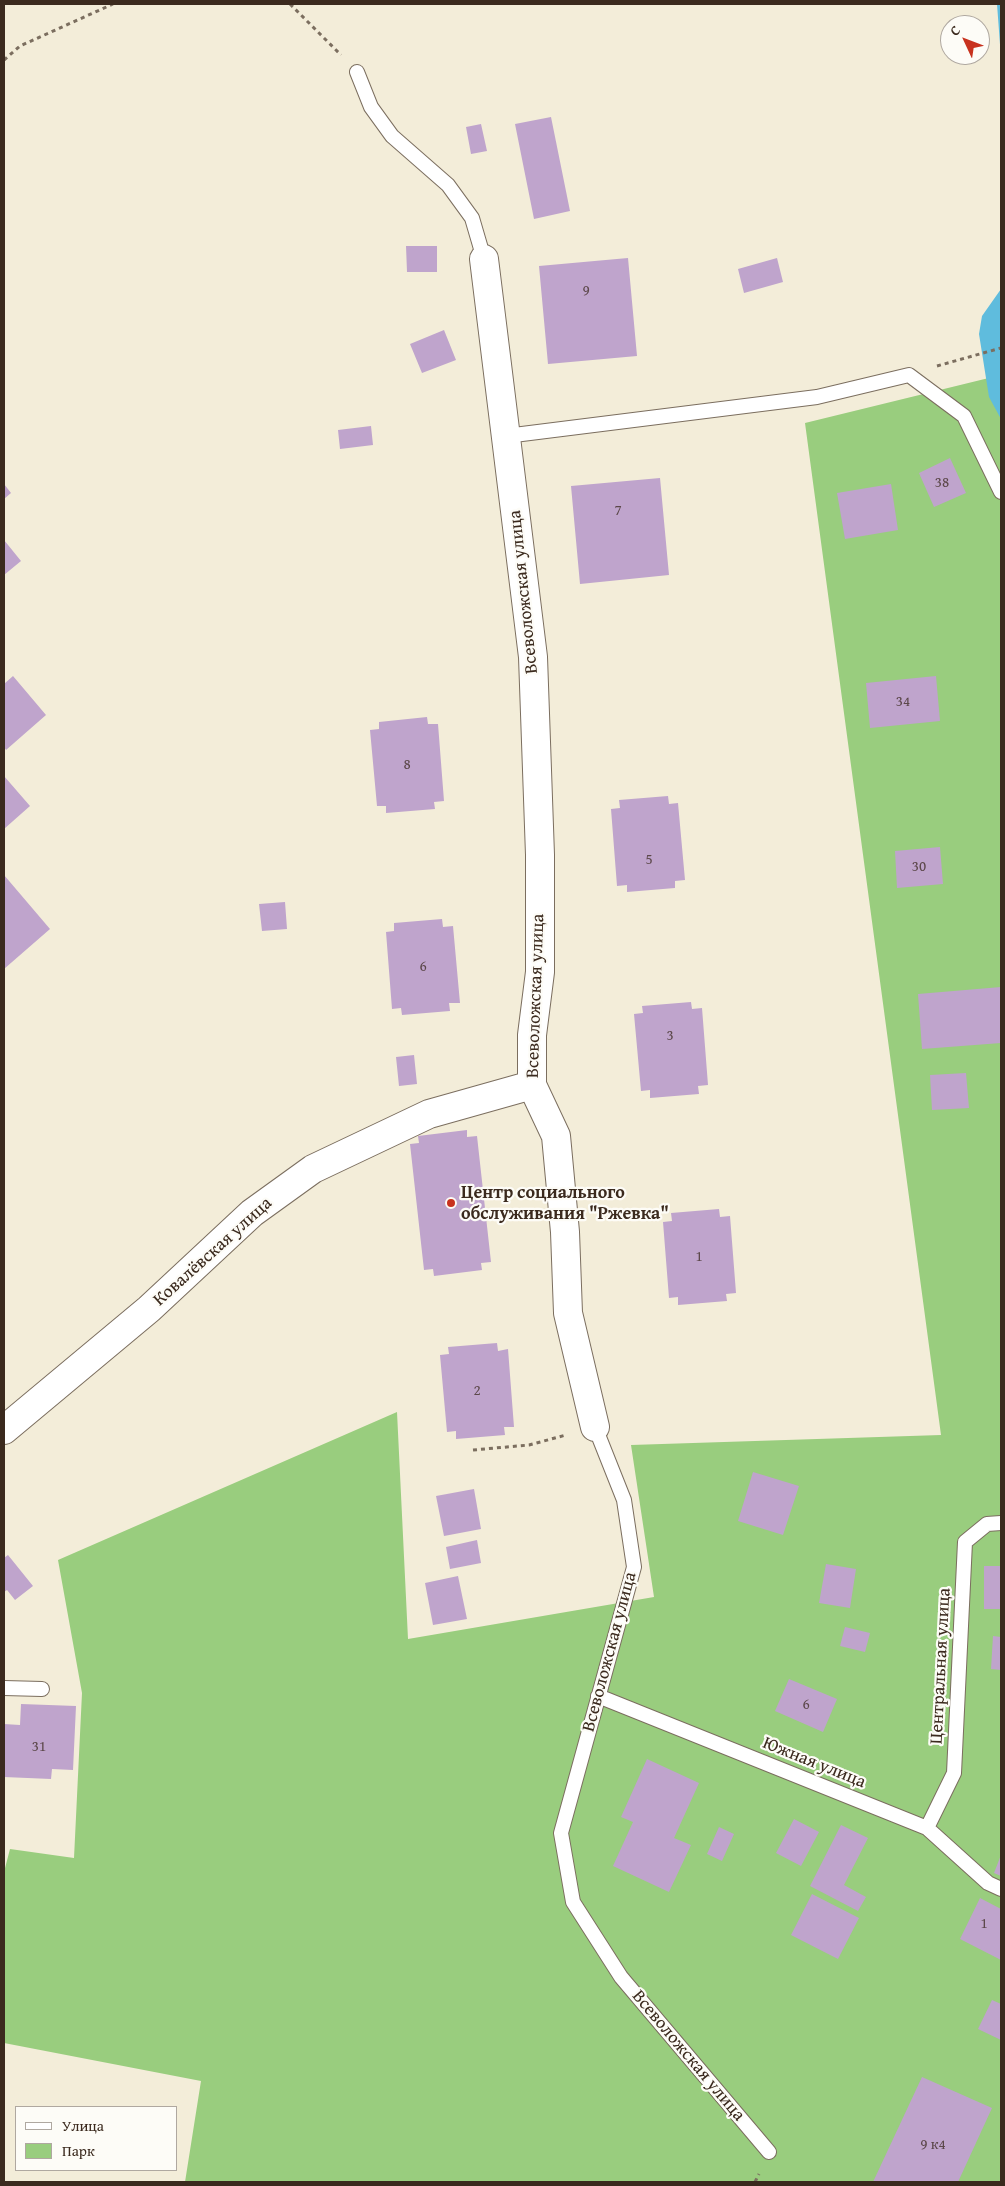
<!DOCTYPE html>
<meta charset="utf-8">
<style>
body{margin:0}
#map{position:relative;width:1005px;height:2186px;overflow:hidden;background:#f3edd9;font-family:"Gentium Book Plus",serif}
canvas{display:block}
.frame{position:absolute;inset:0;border:5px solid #3b2a1e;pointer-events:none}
.legend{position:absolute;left:15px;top:2106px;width:162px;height:65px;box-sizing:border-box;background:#fdfcf7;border:1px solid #afa8a0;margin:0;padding:6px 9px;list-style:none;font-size:15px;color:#3b2a1e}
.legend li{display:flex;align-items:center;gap:10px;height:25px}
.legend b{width:25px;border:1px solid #afa8a0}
.north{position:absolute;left:940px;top:15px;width:50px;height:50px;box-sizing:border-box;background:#fdfcf7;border:1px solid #afa8a0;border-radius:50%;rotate:313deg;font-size:14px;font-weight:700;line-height:20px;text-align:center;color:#3b2a1e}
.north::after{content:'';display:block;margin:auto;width:18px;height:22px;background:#c8321e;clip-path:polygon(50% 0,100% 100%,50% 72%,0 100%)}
</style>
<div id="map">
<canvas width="1005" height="2186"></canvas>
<div class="frame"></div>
<ul class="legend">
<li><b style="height:6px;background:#fff"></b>Улица</li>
<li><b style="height:14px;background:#99cd7e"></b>Парк</li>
</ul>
<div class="north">С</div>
</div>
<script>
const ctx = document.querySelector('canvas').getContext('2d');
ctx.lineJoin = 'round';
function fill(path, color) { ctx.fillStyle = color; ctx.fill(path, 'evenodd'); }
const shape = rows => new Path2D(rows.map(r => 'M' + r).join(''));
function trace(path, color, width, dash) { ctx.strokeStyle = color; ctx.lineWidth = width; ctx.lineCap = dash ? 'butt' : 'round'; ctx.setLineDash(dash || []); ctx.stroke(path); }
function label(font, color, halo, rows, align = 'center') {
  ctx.font = font + ' "Gentium Book Plus",serif'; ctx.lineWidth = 4.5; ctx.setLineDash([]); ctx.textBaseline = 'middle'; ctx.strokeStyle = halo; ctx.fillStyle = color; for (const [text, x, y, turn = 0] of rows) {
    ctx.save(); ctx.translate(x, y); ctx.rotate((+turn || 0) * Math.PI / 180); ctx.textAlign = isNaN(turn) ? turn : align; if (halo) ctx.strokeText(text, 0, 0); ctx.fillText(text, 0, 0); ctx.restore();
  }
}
const green = shape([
 [1001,375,1001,2182,185,2182,201,2081,4,2043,4,1872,10,1849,74,1858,82,1693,58,1560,397,1412,408,1639,654,1597,631,1445,941,1435,805,423]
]);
const water = shape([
 [997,4,1001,4,1001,60,1001,58],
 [1001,289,1001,419,989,397,979,334,982,316]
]);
const building = shape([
 [551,117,570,211,534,219,515,124],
 [481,124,487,151,471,154,466,127],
 [406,246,437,246,437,272,407,272],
 [628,258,637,356,548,364,539,266],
 [777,258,783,282,744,293,738,269],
 [444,330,456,360,422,373,410,344],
 [371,426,373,445,340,449,338,430],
 [950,458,966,493,934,507,919,473],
 [660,478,669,575,580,584,571,486],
 [4,484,11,493,4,499],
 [891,484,898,530,845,539,837,493],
 [4,540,21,561,4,575],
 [13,676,46,715,6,750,4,747,4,684],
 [936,676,940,721,870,728,866,683],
 [427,717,428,724,438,724,444,801,434,802,435,809,386,813,386,806,377,806,370,730,379,729,379,722],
 [4,776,30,806,4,829],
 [668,796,669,804,678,803,685,880,675,881,675,888,627,892,627,885,617,886,611,809,620,808,619,800],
 [940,847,943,884,897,888,895,851],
 [4,875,50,929,4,969],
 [285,902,287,929,262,931,259,904],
 [442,919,443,927,453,926,460,1003,449,1003,450,1011,402,1015,401,1008,392,1009,386,932,394,931,394,923],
 [1001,987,1001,1043,922,1049,918,994],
 [691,1002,692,1009,702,1008,708,1085,698,1086,699,1094,650,1098,650,1090,641,1091,634,1014,643,1013,642,1006],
 [414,1055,417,1084,399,1086,396,1057],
 [966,1073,969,1108,932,1110,930,1075],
 [467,1130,467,1137,477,1136,491,1262,481,1263,482,1270,434,1276,433,1269,424,1270,410,1144,419,1143,418,1136],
 [719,1209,720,1217,730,1216,736,1293,726,1294,727,1301,678,1305,678,1297,669,1298,663,1222,672,1221,671,1213],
 [497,1343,498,1351,508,1349,514,1427,504,1427,505,1435,456,1439,456,1431,447,1432,440,1355,449,1354,448,1347],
 [753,1472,799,1486,783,1535,738,1521],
 [474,1489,481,1529,444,1536,436,1496],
 [477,1540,481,1563,450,1569,446,1547],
 [8,1555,33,1586,15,1600,7,1590,4,1592,4,1558],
 [826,1564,856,1569,850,1608,819,1603],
 [984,1566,1001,1566,1001,1609,984,1609],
 [458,1576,467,1619,433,1625,425,1583],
 [845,1627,870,1633,865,1652,840,1646],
 [993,1636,1001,1637,1001,1670,991,1669],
 [789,1679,837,1699,823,1732,775,1711],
 [21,1704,76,1706,73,1770,52,1769,51,1779,4,1777,4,1724,20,1725],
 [647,1759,699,1783,674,1838,691,1845,669,1892,613,1866,633,1822,621,1817],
 [794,1819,819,1832,801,1866,776,1853],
 [841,1825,868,1838,844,1885,866,1897,858,1911,810,1886],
 [719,1827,734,1834,722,1861,707,1854],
 [1001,1855,1001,1876,994,1873],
 [812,1894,859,1918,838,1959,791,1935],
 [980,1898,1001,1909,1001,1960,960,1939],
 [992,2000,1001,2004,1001,2040,978,2029],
 [922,2077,992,2108,958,2182,873,2182]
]);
const path = shape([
 [290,4,341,55],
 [4,60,20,46,113,4],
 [937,366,1001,348],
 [473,1450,529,1445,566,1435],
 [755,2182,759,2174]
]);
const lane = shape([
 [357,72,371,107,392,136,448,185,472,218,484,259],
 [506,436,817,397,909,375,964,416,1001,492],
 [595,1427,624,1500,634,1567,561,1833,573,1902,621,1977,769,2152],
 [4,1688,42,1689],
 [598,1696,927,1828,988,1883,1001,1889],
 [927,1828,954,1773,965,1542,987,1524,1001,1523]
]);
const street = shape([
 [484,259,533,657,540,855,540,972,532,1035,532,1085,556,1136,565,1232,568,1313,595,1427],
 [4,1430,149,1309,252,1213,313,1169,429,1114,532,1085]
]);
const markers = [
 [451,1203,5,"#c8321e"]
];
const numberNames = [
 ["9",586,291],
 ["38",942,483],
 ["7",618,511],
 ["34",903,702],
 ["8",407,765],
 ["5",649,860],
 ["30",919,867],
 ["6",423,967],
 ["3",670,1036],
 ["1",699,1257],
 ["2",477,1391],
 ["6",806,1705],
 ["31",39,1747],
 ["1",984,1924],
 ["9 к4",933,2145]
];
const streetNames = [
 ["Всеволожская улица",524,592,-96],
 ["Всеволожская улица",536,996,-88],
 ["Ковалёвская улица",213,1252,-42],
 ["Всеволожская улица",610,1652,-75],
 ["Центральная улица",941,1666,-87],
 ["Южная улица",814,1763,22],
 ["Всеволожская улица",688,2056,50]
];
const poiNames = [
 ["Центр социального",461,1193],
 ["обслуживания \"Ржевка\"",461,1214]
];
fill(green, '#99cd7e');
fill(water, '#5fbcdd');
fill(building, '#bfa4cc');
trace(lane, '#7b6e5f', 16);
trace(street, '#7b6e5f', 30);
trace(path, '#7b6e5f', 3, [4, 4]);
trace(lane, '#fff', 14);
trace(street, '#fff', 28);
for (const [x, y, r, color] of markers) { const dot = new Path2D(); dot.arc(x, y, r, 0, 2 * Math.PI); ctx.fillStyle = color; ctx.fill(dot); trace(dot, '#fdfcf7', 2); }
label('15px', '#5c484a', null, numberNames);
label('18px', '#3b2a1e', '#fdfcf7', streetNames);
label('bold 18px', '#3b2a1e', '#fdfcf7', poiNames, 'left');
</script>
